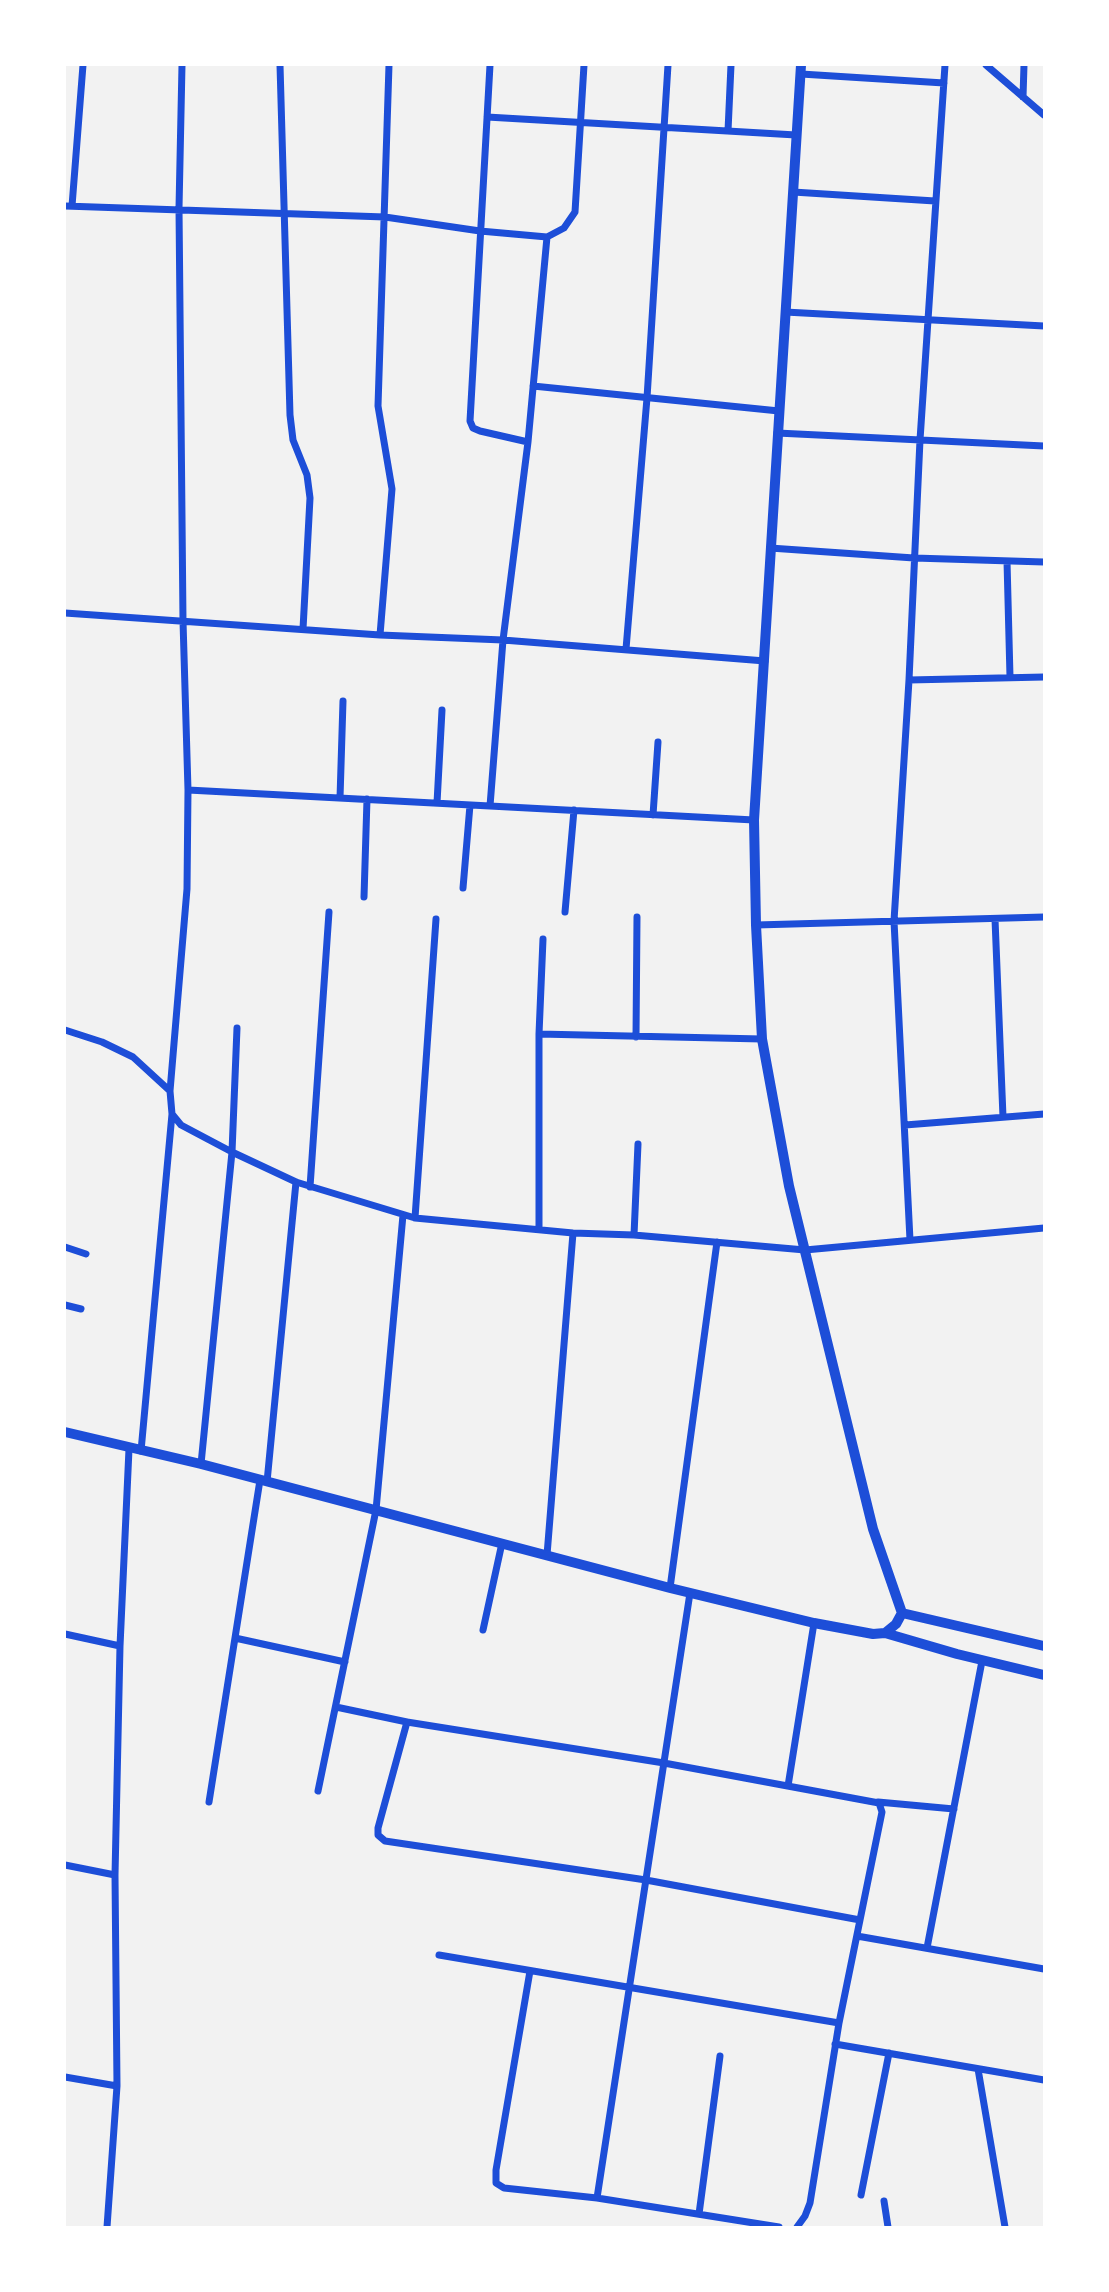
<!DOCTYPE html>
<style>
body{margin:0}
#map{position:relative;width:1109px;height:2292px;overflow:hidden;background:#f2f2f2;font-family:"PT Sans",sans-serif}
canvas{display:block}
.frame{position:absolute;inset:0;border:66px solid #fff;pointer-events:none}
</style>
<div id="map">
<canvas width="1109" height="2292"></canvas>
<div class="frame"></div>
</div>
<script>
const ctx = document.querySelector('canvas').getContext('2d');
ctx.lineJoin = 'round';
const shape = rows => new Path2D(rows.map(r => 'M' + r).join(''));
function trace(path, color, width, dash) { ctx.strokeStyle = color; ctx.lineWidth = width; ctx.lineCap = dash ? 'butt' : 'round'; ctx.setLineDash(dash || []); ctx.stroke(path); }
const minor = shape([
 [280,65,290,415,293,440,307,475,310,498,303,629],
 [490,65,470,421,473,428,480,431,528,442],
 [986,65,1044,115],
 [801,74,944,83],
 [1023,97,1024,65],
 [487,117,796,135],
 [728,131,731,65],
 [793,192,935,201],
 [65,206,385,217,480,231,547,237,564,228,575,212,584,65],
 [72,206,83,65],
 [785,312,1044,326],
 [533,386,779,411],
 [777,433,1044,446],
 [770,548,914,558,1044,562],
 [1007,561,1010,677],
 [65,613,380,635,503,640,765,661],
 [380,635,392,489,378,406,389,65],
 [626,649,647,398,668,65],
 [909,680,1044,677],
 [188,790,754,820],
 [340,798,343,701],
 [437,803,442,710],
 [490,806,503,640,528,442,547,237],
 [653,815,658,742],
 [463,888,470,805],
 [364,897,367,799],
 [565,912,574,810],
 [995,919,1003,1117],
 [756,925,1044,917],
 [65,1030,102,1042,133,1057,170,1091,172,1114,181,1125,232,1152,296,1182,415,1218,573,1233,634,1235,805,1250,1044,1228],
 [539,1034,762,1039],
 [636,1037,637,917],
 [170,1091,187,889,188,790,183,621,179,208,182,65],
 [905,1125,1044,1114],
 [310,1187,329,912],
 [415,1218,436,919],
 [539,1229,539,1034,543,939],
 [634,1235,638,1144],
 [910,1240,894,921,909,680,920,440,945,65],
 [65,1247,86,1254],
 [65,1305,81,1309],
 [141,1451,172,1114],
 [201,1464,232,1152,237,1028],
 [267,1482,296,1182],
 [547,1555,573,1233],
 [670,1588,717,1242],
 [483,1630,502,1543],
 [65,1634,120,1646],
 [235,1638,345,1662],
 [336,1707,407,1722,664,1763,879,1803,882,1812,839,2023,810,2203,805,2216,797,2227],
 [407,1722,378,1828,378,1835,385,1841,646,1880,860,1920],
 [788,1786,814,1623],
 [318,1791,376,1510,403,1215],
 [209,1802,260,1480],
 [878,1802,954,1809],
 [65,1865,115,1875],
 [857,1936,1044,1969],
 [927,1948,982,1661],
 [439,1955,839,2023],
 [530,1971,496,2170,496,2183,504,2188,597,2198,779,2227],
 [835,2044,1044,2080],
 [978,2069,1005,2227],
 [65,2077,117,2086],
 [861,2195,889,2053],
 [597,2198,690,1593],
 [884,2201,888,2227],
 [699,2214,720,2056],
 [107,2227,117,2086,115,1875,120,1646,129,1449]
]);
const tertiary = shape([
 [801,65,754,820,756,925,762,1039,789,1186,873,1529,902,1613,896,1624,885,1633],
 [65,1432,201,1464,670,1588,814,1623,873,1634,885,1633,957,1654,1044,1675],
 [902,1613,1044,1646]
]);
trace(minor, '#1d4ed8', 7);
trace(tertiary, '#1d4ed8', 10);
</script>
